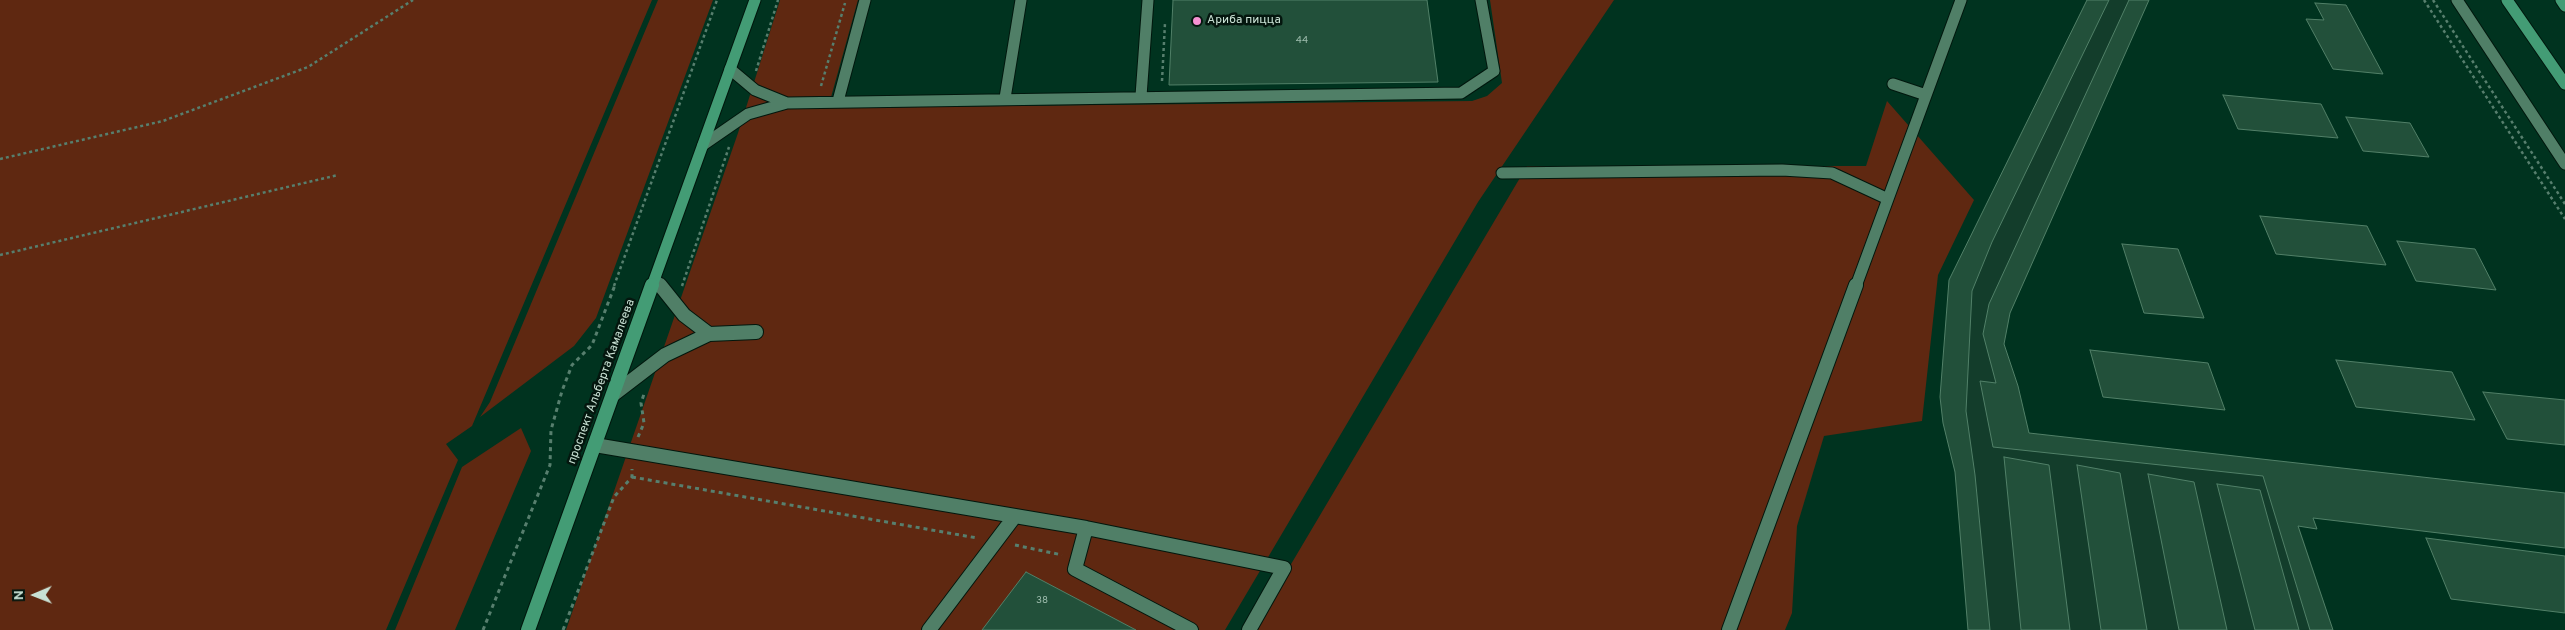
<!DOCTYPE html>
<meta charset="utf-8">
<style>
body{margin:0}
#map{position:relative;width:2565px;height:630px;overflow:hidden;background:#00331f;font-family:Overpass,sans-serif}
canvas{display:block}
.north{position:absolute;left:10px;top:570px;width:50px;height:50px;-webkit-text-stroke:4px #04160e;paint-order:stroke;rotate:269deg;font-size:14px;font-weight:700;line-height:20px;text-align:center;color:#c9e1d4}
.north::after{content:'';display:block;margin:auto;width:18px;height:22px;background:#c9e1d4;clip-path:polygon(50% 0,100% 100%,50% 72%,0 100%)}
</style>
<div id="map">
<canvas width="2565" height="630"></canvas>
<div class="north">N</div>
</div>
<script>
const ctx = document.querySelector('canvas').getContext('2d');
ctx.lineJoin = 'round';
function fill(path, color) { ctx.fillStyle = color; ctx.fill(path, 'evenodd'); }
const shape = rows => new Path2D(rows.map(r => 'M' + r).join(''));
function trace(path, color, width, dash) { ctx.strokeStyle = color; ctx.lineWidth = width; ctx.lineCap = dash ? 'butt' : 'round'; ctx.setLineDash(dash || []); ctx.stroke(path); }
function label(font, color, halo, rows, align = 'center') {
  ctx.font = font + ' Overpass,sans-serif'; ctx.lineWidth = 5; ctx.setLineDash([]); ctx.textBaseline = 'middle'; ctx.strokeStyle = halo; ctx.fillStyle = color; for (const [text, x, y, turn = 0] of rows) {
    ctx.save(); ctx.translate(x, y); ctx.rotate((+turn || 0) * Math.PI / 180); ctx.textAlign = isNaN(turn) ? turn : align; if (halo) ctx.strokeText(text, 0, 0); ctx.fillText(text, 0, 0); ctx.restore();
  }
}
const built = shape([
 [2087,0,2149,0,2010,313,2004,344,2018,386,2029,433,2565,493,2313,518,2317,529,2299,526,2333,630,1968,630,1955,472,1943,423,1940,397,1949,280]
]);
const green = shape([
 [0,0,652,0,472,426,446,444,458,460,386,630,0,630],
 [658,0,713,0,596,318,574,346,480,417,490,402],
 [780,0,858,0,828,108,1472,101,1487,96,1502,83,1490,0,1614,0,1478,202,1225,630,566,630,738,133],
 [1887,101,1974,200,1938,275,1922,421,1824,436,1797,526,1792,613,1785,630,1252,630,1527,166,1866,166],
 [521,428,531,451,455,630,395,630,462,467]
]);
const building = shape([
 [1173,0,1427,0,1438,82,1169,85,1173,0],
 [2087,0,2109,0,1992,242,1972,291,1966,411,1975,475,1990,630,1968,630,1955,472,1943,423,1940,397,1949,280,2087,0],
 [2129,0,2149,0,2010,313,2004,344,2018,386,2029,433,2565,493,2565,548,2313,518,2317,529,2298,526,2333,630,2310,630,2263,476,1993,447,1980,381,1996,383,1983,334,1989,304,2129,0],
 [2315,3,2346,5,2383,74,2333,69,2306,19,2324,20,2315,3],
 [2223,95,2321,104,2338,138,2238,129,2223,95],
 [2346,117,2410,123,2429,157,2363,151,2346,117],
 [2260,216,2367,226,2386,265,2276,254,2260,216],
 [2397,241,2475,249,2496,290,2416,281,2397,241],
 [2122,244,2178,249,2204,318,2144,313,2122,244],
 [2090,350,2208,363,2225,410,2103,397,2090,350],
 [2336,360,2452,372,2475,420,2356,407,2336,360],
 [2483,392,2565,400,2565,445,2507,439,2483,392],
 [2004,457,2049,465,2070,630,2021,630,2004,457],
 [2077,465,2120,473,2147,630,2101,630,2077,465],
 [2148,474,2194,482,2227,630,2179,630,2148,474],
 [2217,484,2260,490,2299,630,2255,630,2217,484],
 [2426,538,2565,556,2565,613,2451,599,2426,538],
 [1026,572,1136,630,982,630,1026,572]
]);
const pathFar1 = shape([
 [2424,0,2565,219],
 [2433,0,2565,204],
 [756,71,778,0],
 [1162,81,1165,23],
 [821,86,845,3],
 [0,159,163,121,308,67,413,0],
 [0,255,338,175],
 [614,286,717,0],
 [682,286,729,147]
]);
const path = shape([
 [638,437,644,423,641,403,644,394],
 [632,477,977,538],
 [1015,545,1062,555],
 [483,630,550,465,551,430,562,391,572,365,592,345,615,285],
 [563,630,614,497,632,477,632,469]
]);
const minorFar1 = shape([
 [2457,0,2565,164],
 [730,69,755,90,787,103],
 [1893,84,1926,95],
 [1141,96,1148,0],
 [1005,98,1021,0],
 [838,101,865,0],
 [703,145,748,114,787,103,1461,93,1494,71,1481,0],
 [1502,173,1782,170,1832,173,1888,199],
 [655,279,661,286],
 [1856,286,1961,0]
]);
const minor = shape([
 [660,285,684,315,709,334],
 [614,394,665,355,709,334,756,332],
 [595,445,1086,528,1284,568,1249,630],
 [1086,528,1075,569,1191,630],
 [929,630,1015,516],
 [1729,630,1856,285]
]);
const majorFar1 = shape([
 [2507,0,2565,84],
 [2561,0,2565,6],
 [652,286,755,0]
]);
const major = shape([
 [528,630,652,285]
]);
const markers = [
 [1197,21,5,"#f591d2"]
];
const numberNames = [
 ["44",1302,41],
 ["38",1042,601]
];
const poiNames = [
 ["Ариба пицца",1207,21]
];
const streetNames = [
 ["проспект Альберта Камалеева",602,382,-70]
];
fill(built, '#133d2b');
fill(green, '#5f2811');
fill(building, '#22503a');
trace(building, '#518068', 1);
trace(minorFar1, '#01170d', 13);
trace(minor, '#01170d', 16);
trace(majorFar1, '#01170d', 13);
trace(major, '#01170d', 16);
trace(pathFar1, '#577f6e', 2.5, [3, 3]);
trace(path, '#577f6e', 3, [4, 4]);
trace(minorFar1, '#507f67', 11);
trace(minor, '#507f67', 14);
trace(majorFar1, '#439c75', 11);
trace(major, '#439c75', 14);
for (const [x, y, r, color] of markers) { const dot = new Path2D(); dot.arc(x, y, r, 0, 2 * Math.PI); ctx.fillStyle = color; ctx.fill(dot); trace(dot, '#04160e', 2); }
label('10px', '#9fbdae', null, numberNames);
label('12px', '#c9e1d4', '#04160e', poiNames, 'left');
label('12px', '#c9e1d4', '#04160e', streetNames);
</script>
